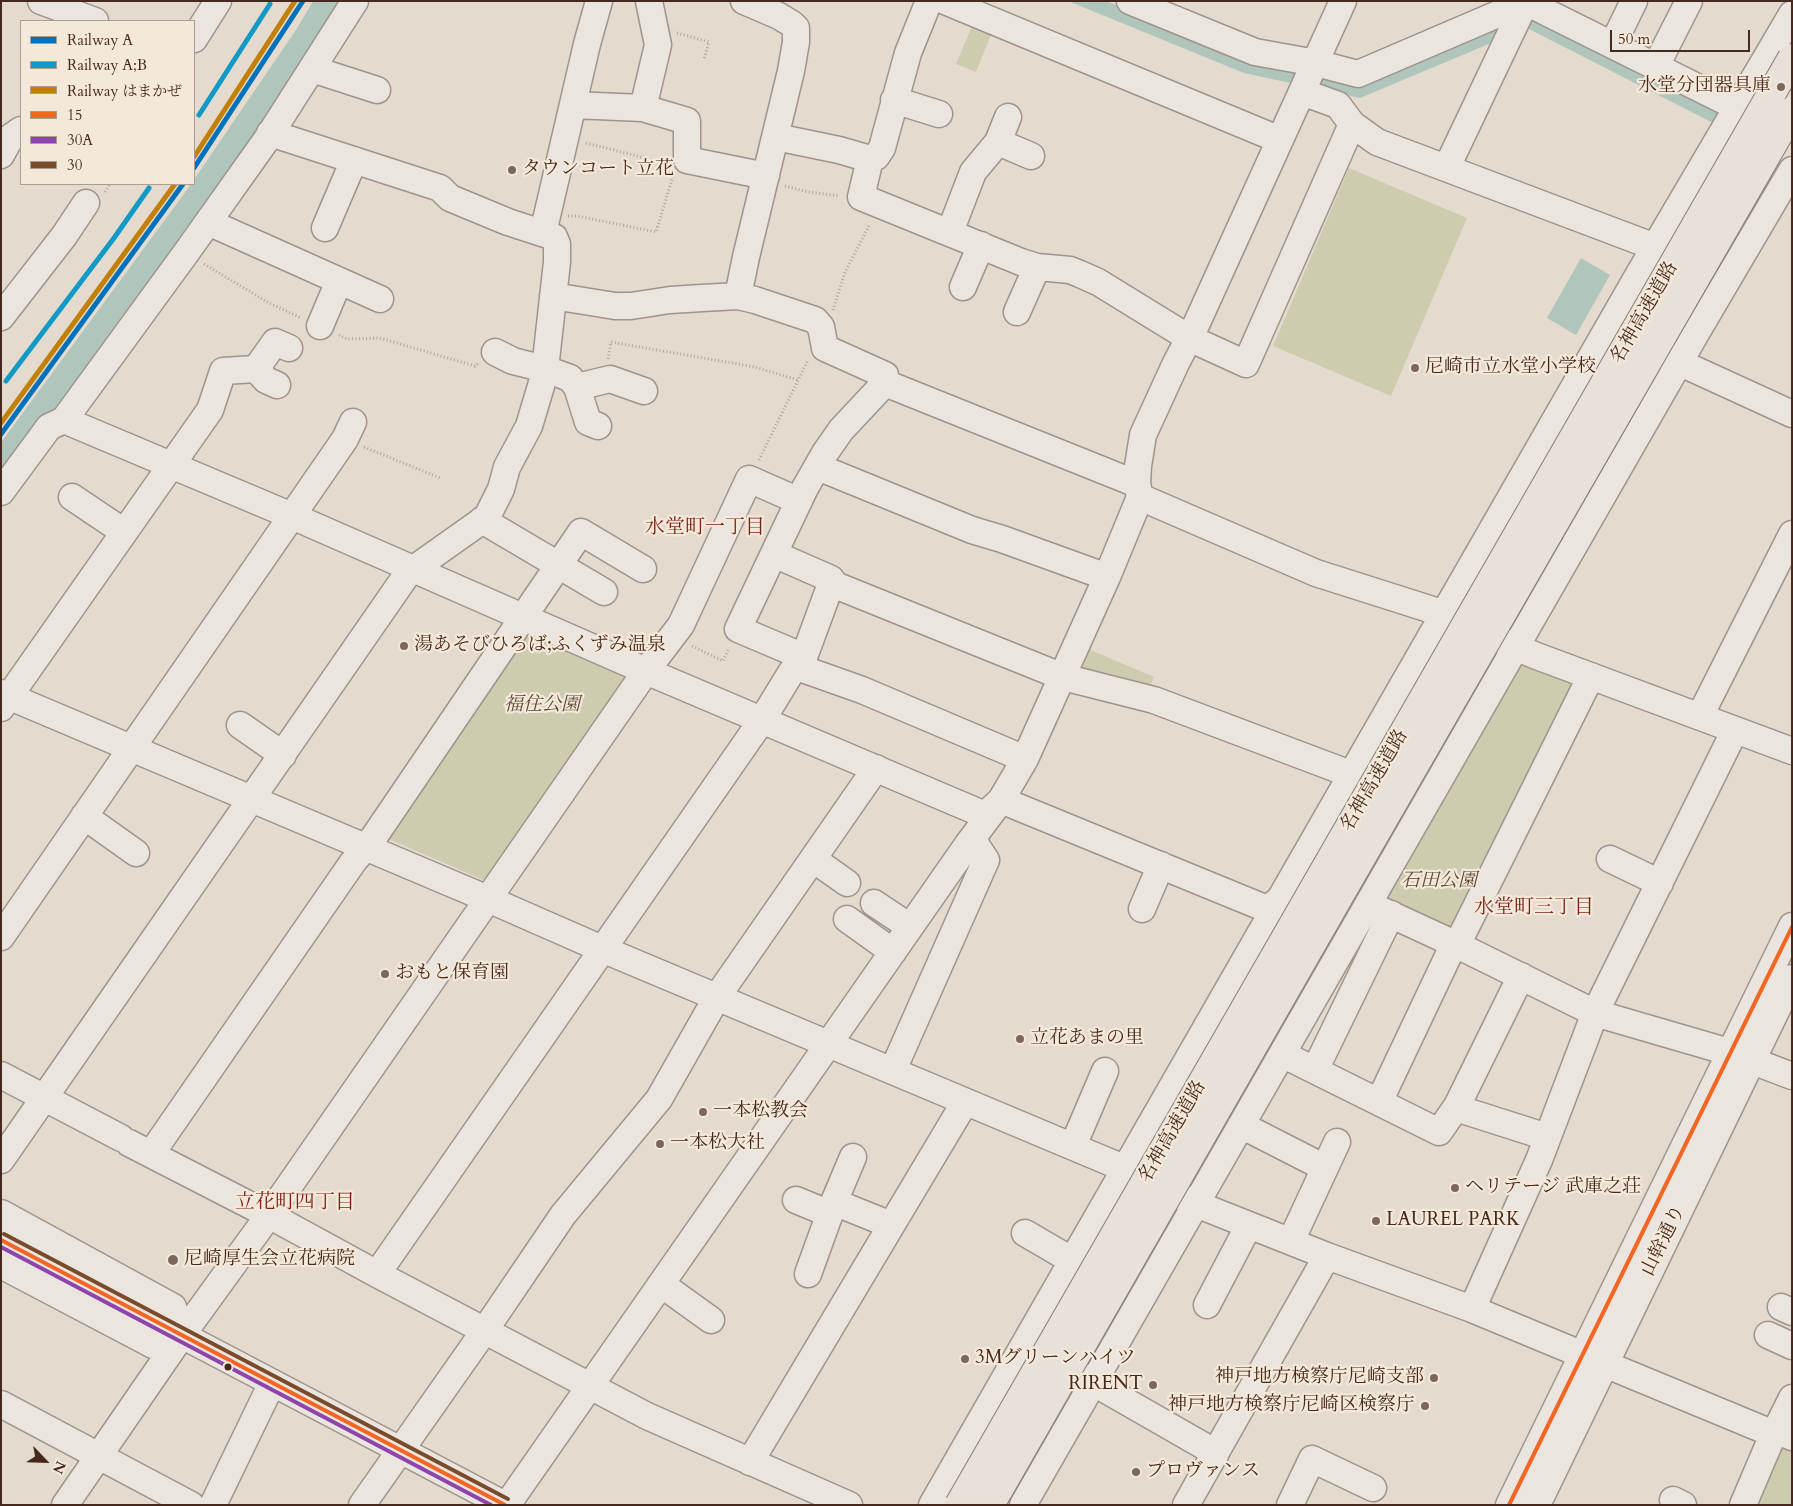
<!DOCTYPE html>
<meta charset="utf-8">
<style>
body{margin:0}
#map{position:relative;width:1793px;height:1506px;overflow:hidden;background:#e4dbce;font-family:Cardo,"Noto Serif JP",serif}
canvas{display:block}
.frame{position:absolute;inset:0;border:2px solid #46291e;pointer-events:none}
.legend{position:absolute;left:20px;top:20px;width:175px;height:165px;box-sizing:border-box;background:#f3e8d9;border:1px solid #ae9c8e;margin:0;padding:6px 9px;list-style:none;font-size:15px;color:#46291e}
.legend li{display:flex;align-items:center;gap:10px;height:25px}
.legend b{width:25px;border:1px solid #ae9c8e}
.north{position:absolute;left:20px;top:1436px;width:50px;height:50px;-webkit-text-stroke:4px #f3e8d9;paint-order:stroke;rotate:114deg;font-size:14px;font-weight:700;line-height:20px;text-align:center;color:#46291e}
.north::after{content:'';display:block;margin:auto;width:18px;height:22px;background:#46291e;clip-path:polygon(50% 0,100% 100%,50% 72%,0 100%)}
.scale{position:absolute;left:1610px;top:30px;width:140px;height:22px;box-sizing:border-box;border:2px solid #46291e;border-top:0;padding-left:6px;font-size:15px;line-height:18px;white-space:nowrap;color:#46291e;-webkit-text-stroke:4px #f3e8d9;paint-order:stroke}
</style>
<div id="map">
<canvas width="1793" height="1506"></canvas>
<div class="frame"></div>
<ul class="legend">
<li><b style="height:6px;background:#0072bc"></b>Railway A</li>
<li><b style="height:6px;background:#129ac7"></b>Railway A;B</li>
<li><b style="height:6px;background:#c28009"></b>Railway はまかぜ</li>
<li><b style="height:6px;background:#f26522"></b>15</li>
<li><b style="height:6px;background:#8e44ad"></b>30A</li>
<li><b style="height:6px;background:#7a4b2a"></b>30</li>
</ul>
<div class="north">N</div>
<div class="scale">50 m</div>
</div>
<script>
const ctx = document.querySelector('canvas').getContext('2d');
ctx.lineJoin = 'round';
function fill(path, color) { ctx.fillStyle = color; ctx.fill(path, 'evenodd'); }
const shape = rows => new Path2D(rows.map(r => 'M' + r).join(''));
function trace(path, color, width, dash) { ctx.strokeStyle = color; ctx.lineWidth = width; ctx.lineCap = dash ? 'butt' : 'round'; ctx.setLineDash(dash || []); ctx.stroke(path); }
function label(font, color, halo, rows, align = 'center') {
  ctx.font = font + ' Cardo,"Noto Serif JP",serif'; ctx.lineWidth = 4.5; ctx.setLineDash([]); ctx.textBaseline = 'middle'; ctx.strokeStyle = halo; ctx.fillStyle = color; for (const [text, x, y, turn = 0] of rows) {
    ctx.save(); ctx.translate(x, y); ctx.rotate((+turn || 0) * Math.PI / 180); ctx.textAlign = isNaN(turn) ? turn : align; if (halo) ctx.strokeText(text, 0, 0); ctx.fillText(text, 0, 0); ctx.restore();
  }
}
const green = shape([
 [973,24,992,32,976,72,956,64],
 [1349,168,1467,218,1391,396,1273,346],
 [531,630,628,670,629,680,486,881,389,839,387,831,522,634],
 [1086,648,1154,677,1147,692,1082,675,1078,665],
 [1519,661,1576,677,1578,688,1450,934,1385,897],
 [1784,1447,1792,1450,1792,1505,1752,1505,1774,1452]
]);
const water = shape([
 [1068,1,1106,1,1248,59,1358,83,1531,12,1719,107,1722,116,1717,125,1527,28,1360,98,1244,73],
 [1581,258,1610,275,1576,335,1547,318]
]);
const river = shape([
 [13,455,202,198,311,38,333,1]
]);
const path = shape([
 [677,33,709,42,704,59],
 [586,143,665,163],
 [785,186,808,192,840,196],
 [105,192,110,184],
 [568,216,577,216,656,232,673,176],
 [204,264,269,303,301,318],
 [833,310,845,272,870,224],
 [339,335,347,339,380,338,475,366,479,363],
 [608,359,611,342,755,367,798,380],
 [364,447,440,478],
 [759,460,808,360],
 [692,646,723,661,729,648]
]);
const minor = shape([
 [41,1,95,21],
 [945,1,1280,140],
 [1130,1,1255,52,1316,63,1358,74,1526,2,1753,115],
 [194,39,218,1],
 [1613,44,1634,1],
 [1656,66,1689,1],
 [312,69,377,90],
 [1302,92,1338,105,1352,124,1377,142,1655,247],
 [894,100,939,114],
 [573,105,643,108,687,121,687,160,766,176],
 [643,108,658,45,649,1],
 [776,137,839,150,870,159,876,157,882,148,908,53,929,1],
 [998,142,1031,156],
 [1,155,11,137,21,130],
 [870,159,861,197,1021,262,1037,267,1070,270,1080,274,1098,282,1189,338,1246,364,1352,124],
 [1447,167,1526,1],
 [208,222,380,299],
 [325,228,354,160],
 [950,232,973,172,998,142,1008,117],
 [543,233,587,44,599,1],
 [963,287,981,245],
 [553,296,615,306,631,306,670,300,702,298,738,296,755,300,815,320,821,327,825,348,885,375,885,383,1137,484],
 [738,296,746,257,791,71,796,42,796,28,792,24,779,16,744,1],
 [1017,312,1037,267],
 [1,317,64,236,86,203],
 [320,326,339,281],
 [495,352,513,361,545,369,570,378,577,387,588,422,598,426],
 [1663,355,1792,414],
 [256,369,266,380,277,385],
 [577,387,610,379,644,391],
 [64,420,292,516,646,671,985,815,1001,800,1267,909,1282,898,1288,902],
 [818,467,972,530,1002,539,1107,577],
 [1,492,49,427,64,420,186,253,267,139,355,1],
 [72,497,124,532],
 [1140,497,1316,573,1445,614,1460,621],
 [482,520,604,592],
 [774,554,831,579,835,585,1063,677,1154,700,1353,775,1368,783],
 [835,585,828,592,800,668,862,690,1025,759],
 [1500,640,1534,655,1792,751],
 [804,657,738,629,805,488,825,453,841,430,885,383],
 [1,693,488,899,602,949,1126,1169,1196,1204,1327,1256,1472,1309,1769,1432,1780,1432,1792,1437],
 [1,708,210,410,223,371,256,369,275,342,289,348],
 [1700,716,1792,534],
 [240,725,283,755],
 [84,816,136,853],
 [813,859,847,883],
 [1610,859,1660,883],
 [874,903,910,927],
 [1368,904,1457,945,1595,1013,1729,1052,1792,1076],
 [1142,909,1161,865],
 [847,919,893,952],
 [1,937,345,439,353,422],
 [1282,1054,1439,1132,1457,1106,1521,976],
 [893,1070,986,860,972,839],
 [1315,1070,1391,914],
 [1,1075,121,1138],
 [1379,1102,1451,950,1457,945,1591,676],
 [1456,1108,1547,1137],
 [1241,1125,1325,1168],
 [129,1143,269,1215,377,1274,647,1416,849,1505],
 [1073,1146,1105,1071],
 [151,1154,353,862,374,837,581,532,643,569],
 [1,1160,408,573,487,517,501,489,507,467,529,426,541,386,545,369,557,262,557,244,554,237,508,222,450,198,440,188,270,133],
 [796,1200,830,1214],
 [834,1202,853,1157],
 [1,1213,173,1307,182,1335],
 [1025,1233,1073,1261],
 [1,1240,505,1505],
 [1291,1241,1337,1142],
 [1,1265,153,1345,182,1335],
 [377,1274,762,720,792,671,800,668],
 [808,1274,834,1202,891,1225],
 [661,1284,711,1320],
 [1207,1305,1249,1225],
 [1781,1307,1792,1312],
 [1472,1309,1539,1160,1595,1013,1735,730],
 [1768,1335,1792,1346],
 [1080,1375,1216,1453],
 [1,1404,191,1505],
 [750,1462,965,1102],
 [1673,1500,1683,1505],
 [65,1505,182,1335,269,1215,646,671,681,625,749,479,799,501],
 [213,1505,272,1383],
 [362,1505,485,1330,563,1215,659,1099,717,997,876,768],
 [507,1505,968,844,1001,800,1025,759,1107,577,1140,497,1137,484,1138,466,1143,435,1176,363,1196,325,1343,1],
 [932,1505,1639,274,1792,14],
 [1023,1505,1695,335,1792,170],
 [1186,1505,1327,1256],
 [1290,1505,1312,1459,1373,1488],
 [1509,1505,1792,926],
 [1537,1505,1792,978],
 [1743,1505,1769,1444,1792,1398]
]);
const highwayBridge = shape([
 [959,1505,1792,58],
 [990,1505,1345,886,1792,111]
]);
const bus1 = shape([
 [1,1240,505,1505],
 [1509,1505,1792,927]
]);
const bus2 = shape([
 [1,1247,491,1505]
]);
const bus3 = shape([
 [4,1234,508,1499]
]);
const rail1 = shape([
 [194,168,303,1],
 [1,434,183,184]
]);
const rail2 = shape([
 [199,115,270,4],
 [6,381,114,238,149,188]
]);
const rail3 = shape([
 [194,157,295,1],
 [1,423,175,184]
]);
const markers = [
 [1781,87,5,"#7d675c"],
 [512,170,5,"#7d675c"],
 [1415,368,5,"#7d675c"],
 [404,646,5,"#7d675c"],
 [385,974,5,"#7d675c"],
 [1020,1039,5,"#7d675c"],
 [703,1112,5,"#7d675c"],
 [660,1144,5,"#7d675c"],
 [1455,1188,5,"#7d675c"],
 [1376,1221,5,"#7d675c"],
 [173,1260,6,"#7d675c"],
 [965,1359,5,"#7d675c"],
 [228,1367,4.5,"#46291e"],
 [1434,1378,5,"#7d675c"],
 [1153,1385,5,"#7d675c"],
 [1425,1406,5,"#7d675c"],
 [1136,1472,5,"#7d675c"]
];
const poiNames = [
 ["水堂分団器具庫",1771,87,"right"],
 ["タウンコート立花",522,170],
 ["尼崎市立水堂小学校",1425,368],
 ["湯あそびひろば;ふくずみ温泉",414,646],
 ["おもと保育園",395,974],
 ["立花あまの里",1030,1039],
 ["一本松教会",713,1112],
 ["一本松大社",670,1144],
 ["ヘリテージ 武庫之荘",1465,1188],
 ["LAUREL PARK",1386,1221],
 ["尼崎厚生会立花病院",184,1260],
 ["3Mグリーンハイツ",975,1359],
 ["神戸地方検察庁尼崎支部",1424,1378,"right"],
 ["RIRENT",1143,1385,"right"],
 ["神戸地方検察庁尼崎区検察庁",1415,1406,"right"],
 ["プロヴァンス",1146,1472]
];
const streetNames = [
 ["名神高速道路",1645,313,-60],
 ["名神高速道路",1375,781,-60],
 ["名神高速道路",1173,1132,-60],
 ["山幹通り",1664,1241,-64]
];
const parkNames = [
 ["福住公園",542,706],
 ["石田公園",1439,882]
];
const neighbourhoodNames = [
 ["水堂町一丁目",705,528],
 ["水堂町三丁目",1534,908],
 ["立花町四丁目",295,1203]
];
fill(green, '#cdccae');
fill(water, '#b0c5bb');
trace(river, '#b0c5bb', 34);
trace(minor, '#9d948b', 29);
trace(path, '#aea6a0', 3, [1, 2.5]);
trace(minor, '#eae5de', 26);
trace(highwayBridge, '#867c74', 30, []);
trace(highwayBridge, '#e7e1d9', 28);
trace(bus1, '#f26522', 4);
trace(bus2, '#8e44ad', 4);
trace(bus3, '#7a4b2a', 4);
trace(rail1, '#0072bc', 5);
trace(rail2, '#129ac7', 5);
trace(rail3, '#c28009', 5);
for (const [x, y, r, color] of markers) { const dot = new Path2D(); dot.arc(x, y, r, 0, 2 * Math.PI); ctx.fillStyle = color; ctx.fill(dot); trace(dot, '#f3e8d9', 2); }
label('19px', '#46291e', '#f3e8d9', poiNames, 'left');
label('19px', '#46291e', '#f3e8d9', streetNames);
label('italic 19px', '#5d4735', '#f3e8d9', parkNames);
label('20px', '#7a1f14', '#f3e8d9', neighbourhoodNames);
</script>
